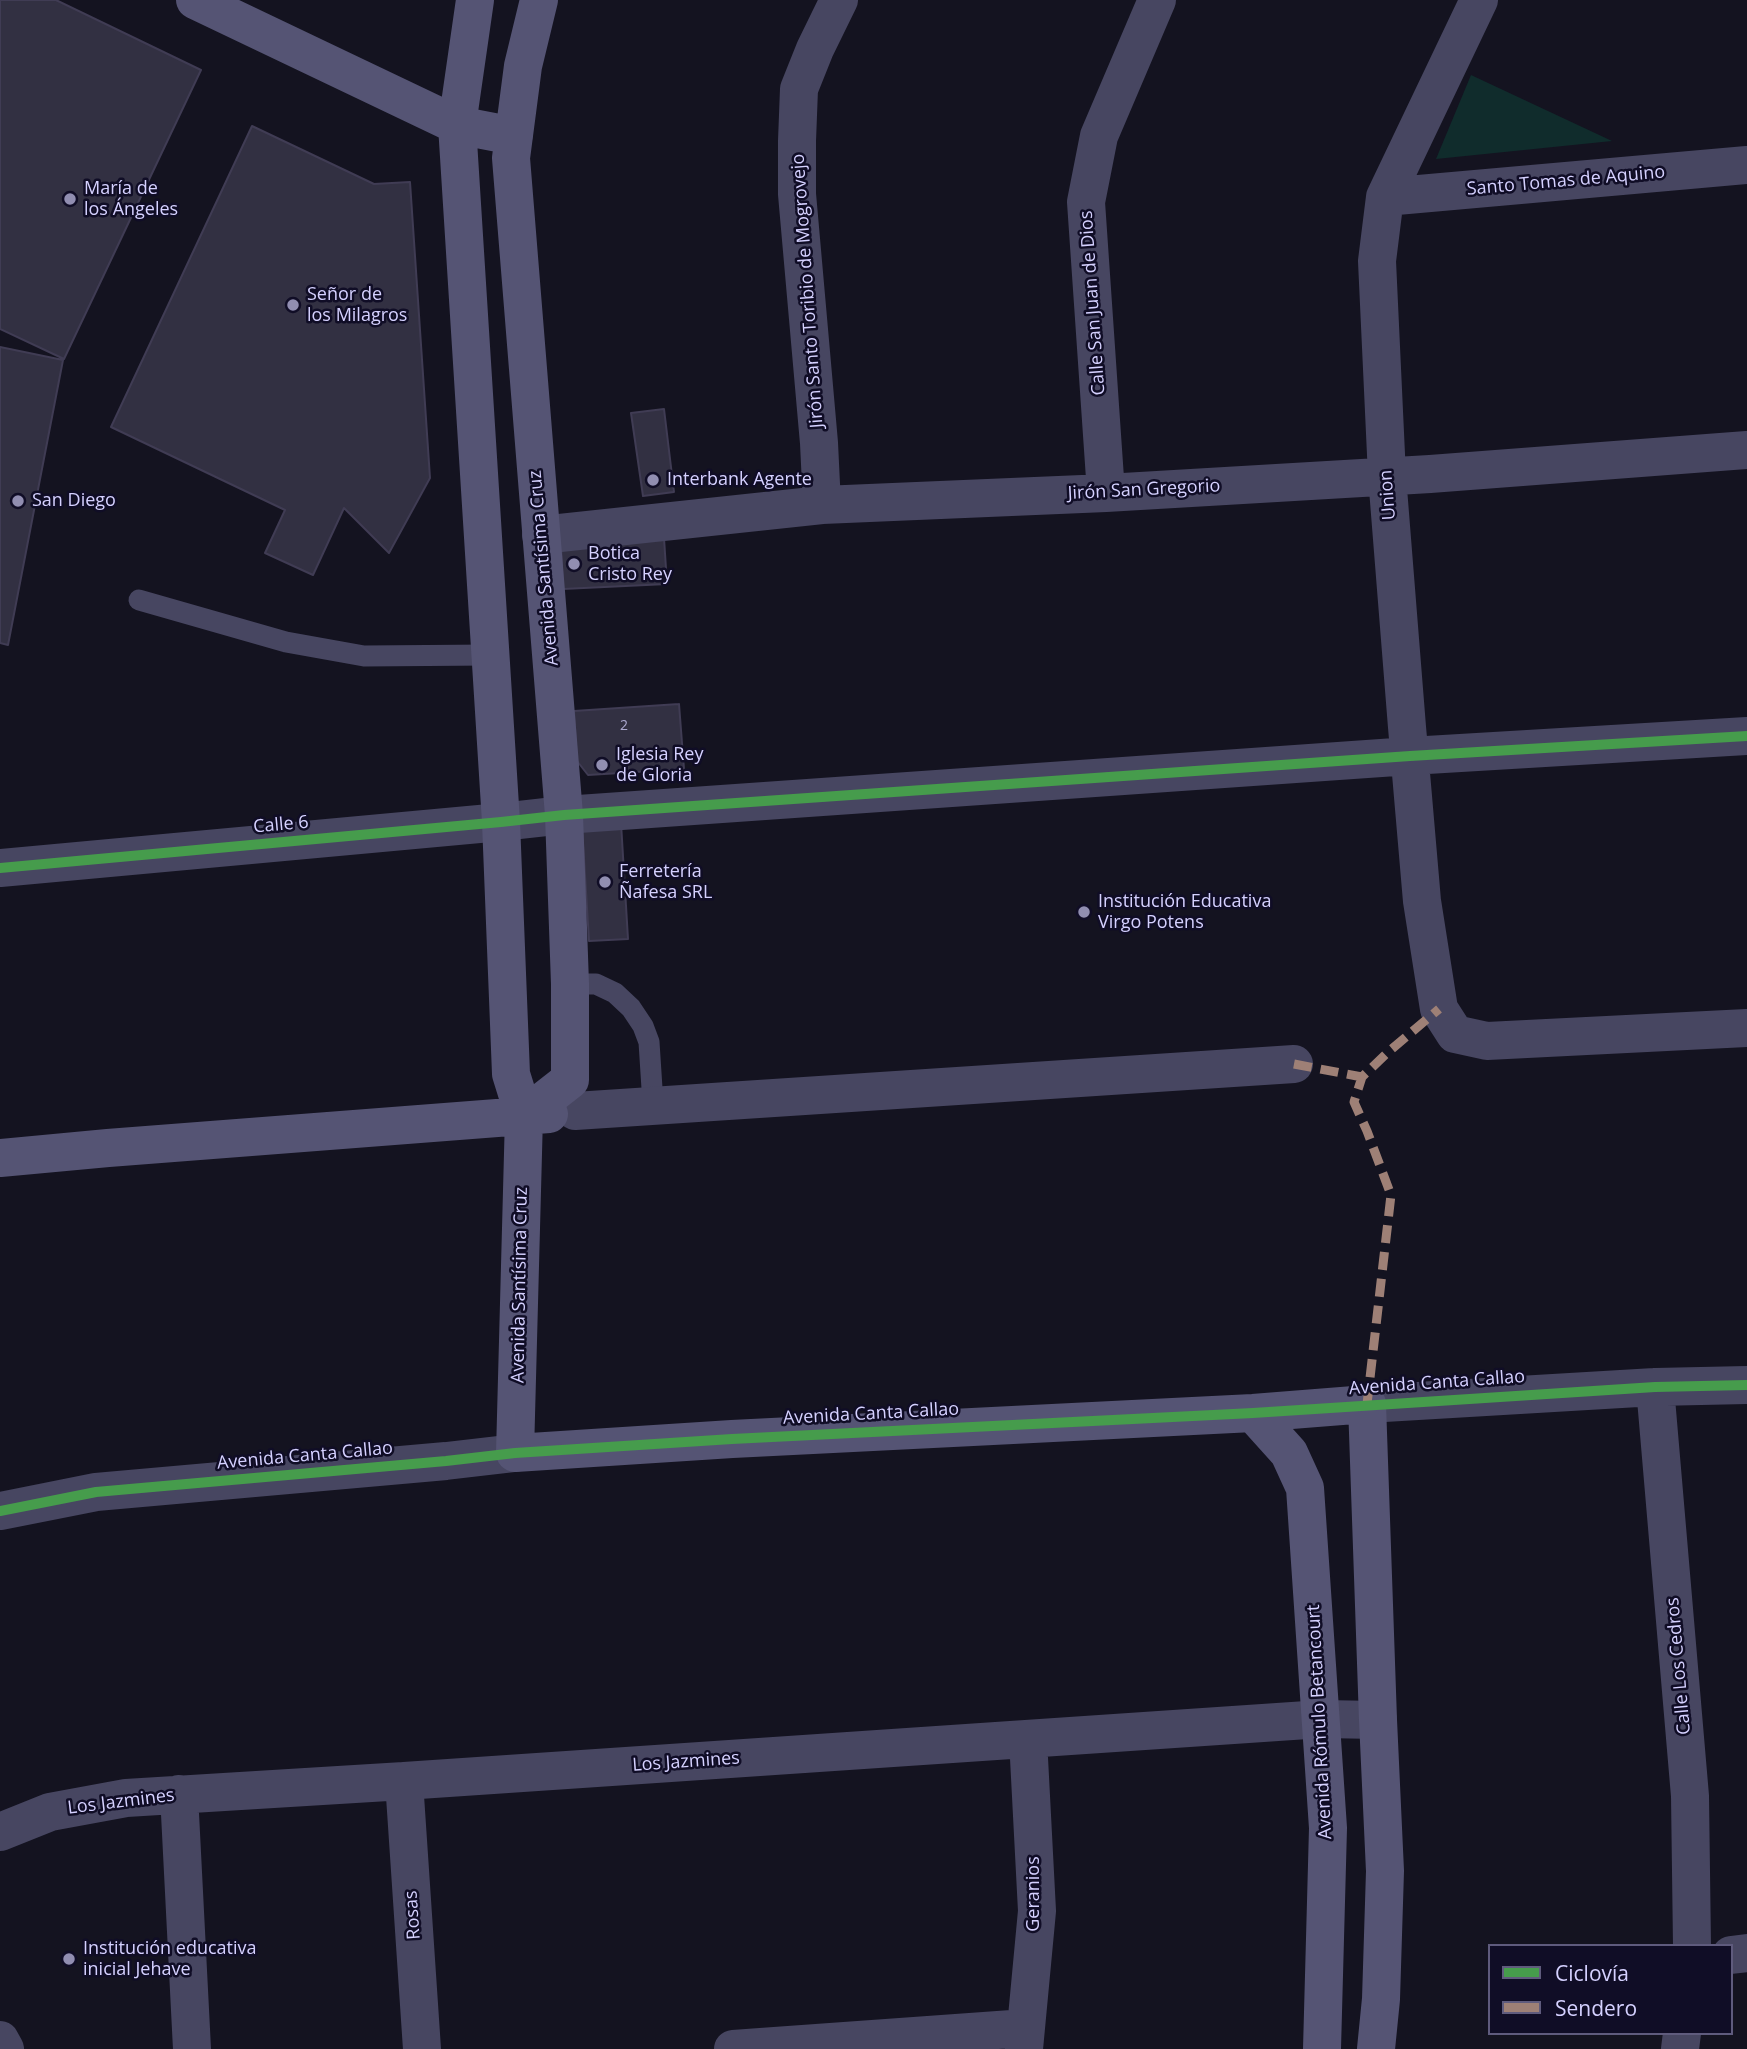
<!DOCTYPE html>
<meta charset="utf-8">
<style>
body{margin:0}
#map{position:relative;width:1747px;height:2049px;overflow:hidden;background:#141320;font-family:"Open Sans",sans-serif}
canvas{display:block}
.legend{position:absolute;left:1488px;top:1944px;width:245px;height:91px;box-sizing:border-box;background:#100d26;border:2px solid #5f5b7d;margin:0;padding:9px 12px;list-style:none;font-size:21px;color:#d5d1ff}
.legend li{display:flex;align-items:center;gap:14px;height:35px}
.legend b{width:35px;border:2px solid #5f5b7d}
</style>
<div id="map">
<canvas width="1747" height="2049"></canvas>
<ul class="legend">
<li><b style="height:9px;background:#469c4c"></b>Ciclovía</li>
<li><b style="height:9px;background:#9e8076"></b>Sendero</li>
</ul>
</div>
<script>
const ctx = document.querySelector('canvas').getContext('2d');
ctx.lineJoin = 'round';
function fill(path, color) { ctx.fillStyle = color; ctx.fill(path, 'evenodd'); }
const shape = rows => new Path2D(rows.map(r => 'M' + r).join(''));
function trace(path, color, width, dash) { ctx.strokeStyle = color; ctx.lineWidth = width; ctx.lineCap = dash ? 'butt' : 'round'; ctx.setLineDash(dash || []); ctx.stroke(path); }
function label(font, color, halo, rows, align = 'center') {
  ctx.font = font + ' "Open Sans",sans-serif'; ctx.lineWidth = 5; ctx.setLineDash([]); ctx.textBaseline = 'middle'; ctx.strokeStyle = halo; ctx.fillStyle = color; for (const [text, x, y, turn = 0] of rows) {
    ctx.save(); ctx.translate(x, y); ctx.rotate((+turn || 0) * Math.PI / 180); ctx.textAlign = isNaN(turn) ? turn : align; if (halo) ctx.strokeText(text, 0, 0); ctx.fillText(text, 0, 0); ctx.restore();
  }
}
const green = shape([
 [1471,75,1612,141,1436,159]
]);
const building = shape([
 [0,0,56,0,201,70,64,359,0,329,0,0],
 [252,126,374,184,410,182,430,478,389,553,344,508,313,575,265,553,285,510,111,427,252,126],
 [0,347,63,360,8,645,0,643,0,347],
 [664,409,674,492,643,496,631,413,664,409],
 [664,538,667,584,563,589,561,544,664,538],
 [679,704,684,769,588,775,577,761,574,711,679,704],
 [621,823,628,939,589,941,582,825,621,823]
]);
const lane = shape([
 [139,600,286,642,364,656,490,655],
 [570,984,596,984,615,993,631,1008,643,1026,649,1042,653,1104]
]);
const street = shape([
 [1479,0,1385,197,1377,261,1387,476,1407,727,1422,901,1439,1009,1455,1034,1487,1041,1747,1028],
 [1385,197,1747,165],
 [1106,493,1086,202,1099,136,1157,0],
 [822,505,819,443,797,194,797,141,799,89,815,49,839,0],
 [541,535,822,505,1106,493,1430,474,1747,450],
 [0,868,501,822,564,815,1410,756,1747,736],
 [575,1111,1294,1064],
 [1655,1387,1690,1796,1692,1946],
 [1367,1404,1655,1387,1747,1385],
 [0,1511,96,1492,446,1461,515,1453],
 [404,1781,422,2049],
 [179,1794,192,2049],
 [0,1832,50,1812,126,1798,404,1781,1322,1719,1378,1720],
 [1731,1955,1747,1953],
 [0,2040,5,2049],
 [733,2049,1026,2028],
 [1024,2049,1037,1911,1028,1739],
 [1680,2049,1682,2033]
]);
const secondary = shape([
 [195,0,457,125,514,136],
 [475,0,457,125,501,822,511,1074,524,1116,515,1453,732,1439,1253,1413,1367,1404,1378,1720,1385,1871,1381,1999,1376,2049],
 [524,1116,570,1080,570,984,564,815,511,158,523,66,539,0],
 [0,1158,108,1148,549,1114],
 [1253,1413,1289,1453,1305,1488,1328,1828,1322,2049]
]);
const quiet = shape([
 [1294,1064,1362,1077],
 [1367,1404,1391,1195,1367,1131,1354,1102,1362,1077,1387,1053,1439,1009]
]);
const cycleway = shape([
 [0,868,501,822,564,815,1410,756,1747,736],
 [0,1511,96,1492,446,1461,515,1453,732,1439,1253,1413,1655,1387,1747,1385]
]);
const markers = [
 [70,199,7,"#918eb1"],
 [293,305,7,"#918eb1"],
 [653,480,7,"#918eb1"],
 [18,501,7,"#918eb1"],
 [574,564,7,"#918eb1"],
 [602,765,7,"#918eb1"],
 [605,882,7,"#918eb1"],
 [1084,912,7,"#918eb1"],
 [69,1959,7,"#918eb1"]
];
const numberNames = [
 ["2",624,726]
];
const streetNames = [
 ["Santo Tomas de Aquino",1566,181,-5],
 ["Jirón Santo Toribio de Mogrovejo",808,291,-94],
 ["Calle San Juan de Dios",1093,303,-94],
 ["Jirón San Gregorio",1144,490,-3],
 ["Union",1388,495,-94],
 ["Avenida Santísima Cruz",544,568,-95],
 ["Calle 6",281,825,-5],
 ["Avenida Santísima Cruz",520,1285,-89],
 ["Avenida Canta Callao",1437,1383,-4],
 ["Avenida Canta Callao",871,1414,-3],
 ["Avenida Canta Callao",305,1456,-5],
 ["Calle Los Cedros",1679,1666,-95],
 ["Avenida Rómulo Betancourt",1320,1722,-93],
 ["Los Jazmines",686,1762,-4],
 ["Los Jazmines",121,1802,-7],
 ["Geranios",1034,1894,-90],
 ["Rosas",413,1915,-94]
];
const poiNames = [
 ["María de",84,189],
 ["los Ángeles",84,210],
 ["Señor de",307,295],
 ["los Milagros",307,316],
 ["Interbank Agente",667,480],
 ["San Diego",32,501],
 ["Botica",588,554],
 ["Cristo Rey",588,575],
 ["Iglesia Rey",616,755],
 ["de Gloria",616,776],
 ["Ferretería",619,872],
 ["Ñafesa SRL",619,893],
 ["Institución Educativa",1098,902],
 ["Virgo Potens",1098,923],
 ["Institución educativa",83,1949],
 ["inicial Jehave",83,1970]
];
fill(green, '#102c2c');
fill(building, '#323042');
trace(building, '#403c54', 2);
trace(lane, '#474661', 21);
trace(street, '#474661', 38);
trace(secondary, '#555474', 38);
trace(quiet, '#9e8076', 9, [18, 9]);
trace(cycleway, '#469c4c', 10);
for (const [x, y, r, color] of markers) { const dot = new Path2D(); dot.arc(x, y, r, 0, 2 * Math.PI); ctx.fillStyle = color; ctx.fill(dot); trace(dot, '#100d26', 2.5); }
label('14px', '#aca9d0', null, numberNames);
label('18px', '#d5d1ff', '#100d26', streetNames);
label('18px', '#d5d1ff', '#100d26', poiNames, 'left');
</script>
